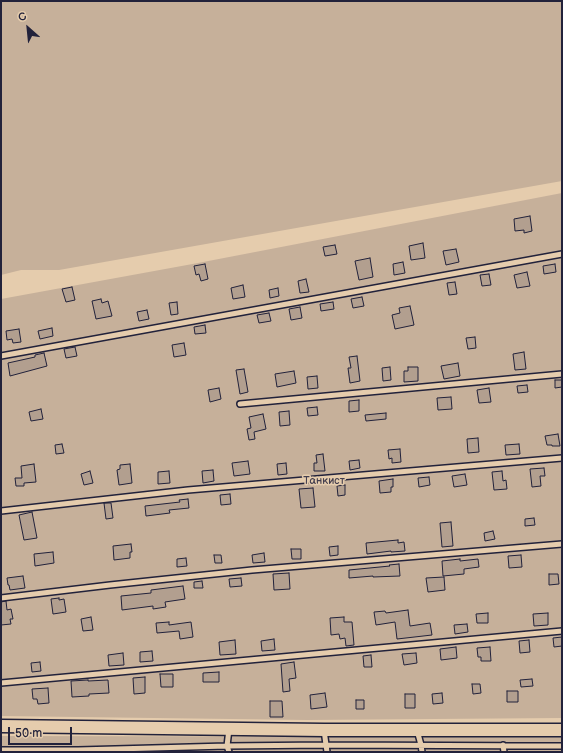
<!DOCTYPE html>
<meta charset="utf-8">
<style>
body{margin:0}
#map{position:relative;width:563px;height:753px;overflow:hidden;background:#e5ccad;font-family:"Balsamiq Sans",sans-serif}
canvas{display:block}
.frame{position:absolute;inset:0;border:2px solid #22223b;pointer-events:none}
.north{position:absolute;left:8px;top:8px;width:40px;height:40px;-webkit-text-stroke:3px #e5ccad;paint-order:stroke;rotate:333deg;font-size:11px;font-weight:700;line-height:16px;text-align:center;color:#22223b}
.north::after{content:'';display:block;margin:auto;width:14px;height:18px;background:#22223b;clip-path:polygon(50% 0,100% 100%,50% 72%,0 100%)}
.scale{position:absolute;left:8px;top:727px;width:64px;height:18px;box-sizing:border-box;border:2px solid #22223b;border-top:0;padding-left:5px;font-size:12px;line-height:14px;white-space:nowrap;color:#22223b;-webkit-text-stroke:3px #e5ccad;paint-order:stroke}
</style>
<div id="map">
<canvas width="563" height="753"></canvas>
<div class="frame"></div>
<div class="north">С</div>
<div class="scale">50 m</div>
</div>
<script>
const ctx = document.querySelector('canvas').getContext('2d');
ctx.lineJoin = 'round';
function fill(path, color) { ctx.fillStyle = color; ctx.fill(path, 'evenodd'); }
const shape = rows => new Path2D(rows.map(r => 'M' + r).join(''));
function trace(path, color, width, dash) { ctx.strokeStyle = color; ctx.lineWidth = width; ctx.lineCap = dash ? 'butt' : 'round'; ctx.setLineDash(dash || []); ctx.stroke(path); }
function label(font, color, halo, rows, align = 'center') {
  ctx.font = font + ' "Balsamiq Sans",sans-serif'; ctx.lineWidth = 3; ctx.setLineDash([]); ctx.textBaseline = 'middle'; ctx.strokeStyle = halo; ctx.fillStyle = color; for (const [text, x, y, turn = 0] of rows) {
    ctx.save(); ctx.translate(x, y); ctx.rotate((+turn || 0) * Math.PI / 180); ctx.textAlign = isNaN(turn) ? turn : align; if (halo) ctx.strokeText(text, 0, 0); ctx.fillText(text, 0, 0); ctx.restore();
  }
}
const green = shape([
 [1,1,562,1,562,181,59,270,21,270,1,275],
 [562,193,562,718,307,720,1,716,1,299,198,263],
 [1,736,562,737,562,752,1,752]
]);
const building = shape([
 [530,216,532,231,524,233,524,230,515,231,514,219,530,216],
 [423,243,425,258,411,260,409,246,423,243],
 [335,245,337,254,325,256,323,247,335,245],
 [456,249,459,262,446,265,443,251,456,249],
 [370,258,373,277,359,280,355,261,370,258],
 [403,262,405,273,394,275,393,264,403,262],
 [205,264,208,279,201,281,199,274,196,275,194,266,205,264],
 [555,264,556,272,544,274,543,266,555,264],
 [527,272,530,286,517,288,514,275,527,272],
 [489,274,491,285,482,286,480,275,489,274],
 [306,279,309,292,300,293,298,281,306,279],
 [455,282,457,294,449,295,447,283,455,282],
 [243,285,245,297,233,299,231,288,243,285],
 [72,287,75,300,66,302,62,289,72,287],
 [278,288,279,296,270,298,269,290,278,288],
 [362,297,364,306,353,308,351,299,362,297],
 [101,299,102,303,108,301,112,316,96,319,92,301,101,299],
 [177,302,178,314,171,315,169,303,177,302],
 [333,302,334,309,321,311,320,304,333,302],
 [410,306,414,325,395,329,392,315,400,313,399,308,410,306],
 [300,307,302,318,291,320,289,309,300,307],
 [147,310,149,319,139,321,137,312,147,310],
 [269,313,271,321,259,323,257,315,269,313],
 [205,325,206,333,195,334,194,327,205,325],
 [52,328,53,336,40,339,38,331,52,328],
 [19,329,21,342,13,343,12,339,7,340,6,331,19,329],
 [475,337,476,348,468,349,466,338,475,337],
 [184,343,186,355,174,357,172,345,184,343],
 [75,347,77,356,66,358,64,349,75,347],
 [524,352,526,369,515,370,513,354,524,352],
 [44,353,47,366,10,376,8,363,35,357,35,355,44,353],
 [357,356,360,381,350,383,348,368,351,368,349,357,357,356],
 [458,363,460,376,444,379,441,366,458,363],
 [390,367,391,380,383,381,382,368,390,367],
 [408,367,418,367,418,381,404,382,404,371,408,371,408,367],
 [244,369,248,392,240,394,236,370,244,369],
 [294,371,296,383,277,387,275,374,294,371],
 [317,376,318,388,308,389,307,377,317,376],
 [555,380,562,380,562,387,555,388,555,380],
 [527,385,528,392,518,393,517,386,527,385],
 [219,388,221,399,210,402,208,390,219,388],
 [489,388,491,402,479,403,477,390,489,388],
 [451,397,452,409,438,410,437,398,451,397],
 [359,400,359,411,349,412,349,401,359,400],
 [317,407,318,415,308,416,307,408,317,407],
 [41,409,43,419,31,421,29,412,41,409],
 [289,411,290,425,280,426,279,412,289,411],
 [386,413,386,419,366,421,365,415,386,413],
 [263,414,266,429,254,432,255,439,249,440,247,429,251,428,249,417,263,414],
 [558,434,560,446,552,446,552,445,547,445,545,436,558,434],
 [478,438,479,452,468,453,467,439,478,438],
 [62,444,64,453,56,454,55,445,62,444],
 [519,444,520,454,506,455,505,445,519,444],
 [400,449,401,462,392,463,392,458,389,459,388,450,400,449],
 [323,454,325,471,314,471,314,463,317,463,316,455,323,454],
 [359,460,360,468,350,470,349,461,359,460],
 [248,461,250,474,234,476,232,463,248,461],
 [286,463,287,474,278,475,277,464,286,463],
 [34,464,36,482,24,483,24,486,16,486,15,478,22,478,21,466,34,464],
 [130,464,132,483,119,485,117,470,120,469,120,465,130,464],
 [544,468,545,476,540,476,541,486,532,487,530,469,544,468],
 [213,470,214,481,203,483,202,471,213,470],
 [90,471,93,483,84,485,81,474,90,471],
 [169,471,170,483,158,484,158,472,169,471],
 [502,471,503,481,506,480,507,489,494,490,492,472,502,471],
 [465,474,467,485,454,487,452,476,465,474],
 [429,477,430,485,419,487,418,478,429,477],
 [393,479,393,487,391,487,391,492,380,493,379,481,393,479],
 [345,485,345,495,338,496,337,486,345,485],
 [313,488,315,507,301,508,299,489,313,488],
 [230,494,231,504,221,505,220,495,230,494],
 [188,499,189,508,169,510,170,513,146,516,145,506,180,502,179,500,188,499],
 [104,503,111,503,113,518,106,519,104,503],
 [32,512,37,538,24,540,19,515,32,512],
 [534,518,535,525,525,526,525,519,534,518],
 [451,522,453,546,442,547,440,523,451,522],
 [493,531,495,539,485,541,484,533,493,531],
 [398,540,398,543,404,542,405,551,391,552,391,551,367,554,366,543,398,540],
 [131,544,132,552,130,552,130,558,114,560,113,546,131,544],
 [338,546,338,555,330,556,329,547,338,546],
 [291,549,301,549,301,559,292,559,291,549],
 [53,552,54,563,35,566,34,554,53,552],
 [264,553,265,562,253,563,252,555,264,553],
 [214,555,221,555,222,563,215,563,214,555],
 [521,555,522,567,509,568,508,556,521,555],
 [186,558,187,566,177,567,177,559,186,558],
 [460,559,460,561,478,559,479,567,464,569,464,574,443,576,442,561,460,559],
 [399,564,400,576,373,577,373,576,349,578,349,570,390,566,389,565,399,564],
 [289,573,290,589,274,590,273,574,289,573],
 [549,574,558,574,559,584,549,585,549,574],
 [23,576,25,588,10,590,9,585,8,585,7,578,23,576],
 [444,577,445,590,428,592,426,578,444,577],
 [241,578,242,586,230,587,229,579,241,578],
 [202,581,203,588,194,588,194,582,202,581],
 [183,586,185,599,165,602,166,607,153,609,153,606,122,610,121,596,151,593,151,590,183,586],
 [59,598,59,600,64,599,66,612,53,614,51,599,59,598],
 [6,601,7,610,11,609,13,619,10,619,11,624,1,625,1,602,6,601],
 [408,610,410,626,430,623,432,635,397,639,395,622,376,625,374,612,385,611,386,613,408,610],
 [488,613,488,623,477,623,476,614,488,613],
 [548,613,548,625,534,626,533,614,548,613],
 [91,617,93,630,83,631,81,619,91,617],
 [344,617,344,622,352,622,354,645,346,646,345,638,340,639,339,634,331,635,330,618,344,617],
 [169,622,169,625,191,622,193,637,180,639,179,631,157,633,156,623,169,622],
 [467,624,468,632,455,634,454,625,467,624],
 [562,637,562,646,554,647,553,638,562,637],
 [274,639,275,650,262,651,261,641,274,639],
 [235,640,236,654,220,655,219,642,235,640],
 [529,640,530,652,520,653,519,641,529,640],
 [456,647,457,658,441,660,440,649,456,647],
 [490,647,491,661,481,661,481,657,478,657,477,648,490,647],
 [152,651,153,661,140,662,140,652,152,651],
 [123,653,124,665,109,666,108,655,123,653],
 [416,653,417,663,404,665,402,654,416,653],
 [371,655,372,667,364,667,363,656,371,655],
 [40,662,41,671,32,672,31,663,40,662],
 [294,662,296,678,289,679,290,691,283,692,281,664,294,662],
 [219,672,219,682,203,682,203,673,219,672],
 [160,674,173,674,173,687,161,687,160,674],
 [145,677,145,693,134,694,133,678,145,677],
 [532,679,533,686,521,687,520,680,532,679],
 [88,680,88,681,108,680,109,693,89,694,89,696,72,697,71,681,88,680],
 [472,684,480,684,481,693,473,694,472,684],
 [48,688,49,703,38,704,37,699,33,699,32,689,48,688],
 [507,691,518,691,518,702,507,702,507,691],
 [325,693,327,707,311,709,310,695,325,693],
 [442,693,443,703,433,704,432,694,442,693],
 [405,694,415,694,415,708,405,708,405,694],
 [356,700,364,700,364,709,356,709,356,700],
 [270,701,282,701,283,717,270,717,270,701]
]);
const service = shape([
 [1,356,562,254],
 [240,404,562,374],
 [1,511,188,490,562,458],
 [1,598,110,585,252,570,562,544],
 [1,683,562,631],
 [324,730,327,752],
 [417,730,421,745,422,752],
 [503,745,504,752],
 [1,750,78,750,227,746,325,745,562,746],
 [229,752,227,746,229,729]
]);
const tertiary = shape([
 [1,726,324,730,562,730]
]);
const parkNames = [
 ["Танкист",324,481]
];
fill(green, '#c6b09a');
fill(building, '#b29f8f');
trace(building, '#22223b', 1);
trace(service, '#22223b', 8);
trace(tertiary, '#22223b', 15);
trace(service, '#e5ccad', 5);
trace(tertiary, '#e5ccad', 12);
label('11px', '#433e4e', '#e5ccad', parkNames);
</script>
